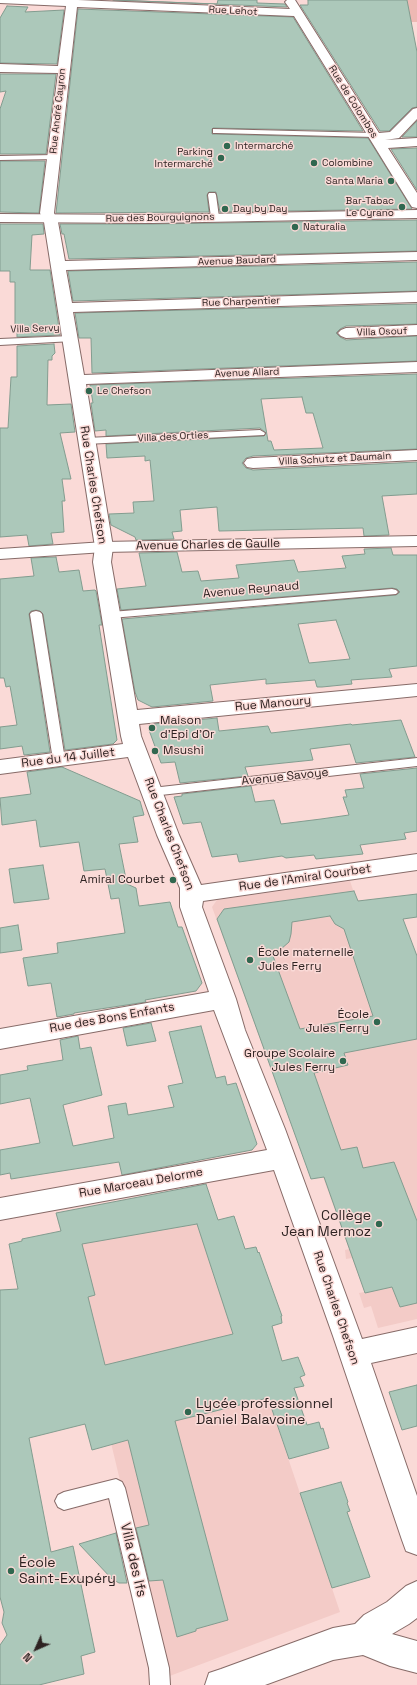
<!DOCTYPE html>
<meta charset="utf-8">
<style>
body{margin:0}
#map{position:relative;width:417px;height:1685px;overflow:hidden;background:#fadad7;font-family:"Space Grotesk",sans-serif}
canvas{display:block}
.north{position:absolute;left:16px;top:1629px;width:40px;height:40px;-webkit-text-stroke:3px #fadad7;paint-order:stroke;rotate:225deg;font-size:11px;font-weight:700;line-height:16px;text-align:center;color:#2e2322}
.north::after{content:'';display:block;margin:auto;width:14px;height:18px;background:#2e2322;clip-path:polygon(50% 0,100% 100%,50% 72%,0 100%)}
</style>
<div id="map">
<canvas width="417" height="1685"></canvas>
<div class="north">N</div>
</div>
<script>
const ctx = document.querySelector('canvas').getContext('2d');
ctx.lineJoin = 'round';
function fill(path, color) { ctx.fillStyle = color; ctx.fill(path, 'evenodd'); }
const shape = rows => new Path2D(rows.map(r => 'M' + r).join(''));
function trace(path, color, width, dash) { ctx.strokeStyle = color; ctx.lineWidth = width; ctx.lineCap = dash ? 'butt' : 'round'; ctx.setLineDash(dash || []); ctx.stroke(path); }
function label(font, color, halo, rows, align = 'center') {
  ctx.font = font + ' "Space Grotesk",sans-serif'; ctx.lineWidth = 3; ctx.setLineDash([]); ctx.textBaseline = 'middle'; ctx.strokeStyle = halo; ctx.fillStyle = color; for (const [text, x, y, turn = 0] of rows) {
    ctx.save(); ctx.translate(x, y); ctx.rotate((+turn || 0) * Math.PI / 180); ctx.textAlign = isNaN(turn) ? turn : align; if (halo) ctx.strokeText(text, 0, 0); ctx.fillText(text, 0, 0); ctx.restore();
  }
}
const built = shape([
 [350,881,379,966,417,960,417,1319,378,1328,371,1306,364,1308,359,1293,365,1292,352,1258,346,1259,345,1250,349,1249,323,1177,311,1179,212,907,217,900],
 [197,1188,340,1612,167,1677,56,1213]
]);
const green = shape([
 [384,0,417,0,417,22,406,22,410,14,408,10]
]);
const building = shape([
 [113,0,217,4,218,0,257,0,257,3,285,4,287,7,113,0],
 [308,0,407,0,417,52,417,107,412,108,389,131,380,131,300,5,308,5,308,0],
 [7,6,28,7,25,12,64,10,57,64,0,63,0,18,7,6],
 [78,9,293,17,363,131,213,128,212,129,212,134,368,138,412,209,220,212,216,192,209,192,207,195,209,212,56,213,78,9],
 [0,74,56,74,46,154,0,154,0,109,6,91,0,92,0,74],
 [417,121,417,137,402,137,417,121],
 [417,148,417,190,391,149,417,148],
 [0,161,45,161,39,213,0,212,0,161],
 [417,220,417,251,69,259,64,234,62,234,60,224,151,224,417,220],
 [0,224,43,224,44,234,32,235,30,270,50,270,60,335,17,337,17,331,15,331,15,282,10,282,10,271,0,271,0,224],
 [417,262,417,291,73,301,68,271,417,262],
 [417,304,417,324,346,326,340,329,336,333,340,337,346,340,417,336,417,361,92,373,91,338,79,338,75,313,417,304],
 [54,344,55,353,52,356,52,360,48,360,47,405,71,404,75,432,60,433,71,479,62,479,65,501,62,501,64,532,51,533,53,544,29,546,27,535,0,537,0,428,8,428,11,377,17,377,17,346,54,344],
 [417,374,417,449,253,456,246,458,242,463,246,468,253,470,417,462,417,494,382,496,389,535,364,536,363,528,219,531,217,507,180,510,182,531,172,532,174,539,136,540,135,537,111,525,109,514,134,513,133,502,154,501,150,460,145,461,145,456,107,458,106,444,264,436,266,433,260,428,106,436,106,430,95,431,91,403,93,403,90,385,417,374],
 [302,397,306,413,313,413,323,448,274,450,271,441,268,441,261,399,302,397],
 [391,548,393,555,417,555,417,666,389,669,392,677,351,680,352,684,322,687,317,687,315,680,266,684,266,679,210,685,213,701,152,707,138,700,135,692,122,619,396,595,400,592,397,589,392,588,121,610,117,589,146,586,139,553,177,552,182,572,198,571,201,581,239,578,236,565,294,560,298,572,346,568,342,556,365,554,364,549,391,548],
 [336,620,350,659,309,663,298,624,336,620],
 [56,557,59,572,79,570,83,591,95,590,96,591,102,625,99,625,117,740,113,744,65,750,43,614,40,611,36,610,31,611,29,614,50,752,24,755,22,746,0,749,0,727,17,725,10,686,6,687,4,678,0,678,0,579,34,576,31,558,56,557],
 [217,718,219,731,268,726,271,733,351,724,352,725,401,720,415,757,356,763,350,744,310,749,313,760,245,767,248,776,180,783,175,762,161,763,149,730,153,724,217,718],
 [62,767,140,801,144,815,133,817,138,842,119,844,127,884,136,888,139,906,170,902,178,927,182,927,202,983,196,991,145,1000,146,1002,74,1013,74,1014,57,1017,51,983,28,986,23,958,58,953,57,943,125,933,119,898,111,899,105,869,84,871,79,842,40,847,36,820,2,825,0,798,31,794,27,772,62,767],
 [417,768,417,831,404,833,406,839,360,845,363,854,316,859,314,855,286,858,282,856,239,862,237,854,212,857,201,822,183,824,174,797,182,796,182,794,251,786,255,802,274,800,281,824,321,819,349,815,343,797,347,797,345,790,364,788,360,774,417,768],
 [43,865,49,899,14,903,9,869,43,865],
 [354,891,358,901,417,894,417,917,403,919,417,956,417,1039,344,1053,348,1065,314,1073,341,1150,357,1147,363,1168,394,1162,417,1221,417,1303,400,1307,392,1287,365,1293,324,1177,311,1179,217,919,224,909,354,891],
 [330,916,335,924,344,929,373,1016,300,1029,273,956,289,942,291,934,292,922,330,916],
 [18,925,22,950,0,953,0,928,18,925],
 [151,1023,156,1041,127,1046,123,1028,151,1023],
 [201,1026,216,1078,225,1076,227,1085,236,1083,257,1144,252,1150,122,1175,119,1162,11,1179,10,1173,0,1175,0,1150,40,1143,30,1098,0,1104,0,1075,28,1070,27,1066,63,1060,60,1040,78,1036,80,1049,91,1047,102,1095,63,1105,73,1146,114,1138,108,1106,126,1103,128,1115,174,1107,168,1086,183,1083,169,1032,201,1026],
 [206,1184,218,1220,234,1216,245,1249,256,1247,258,1253,259,1252,282,1316,281,1316,282,1323,272,1326,282,1361,298,1357,305,1375,300,1377,304,1386,294,1388,307,1425,319,1422,321,1429,323,1428,329,1448,289,1459,268,1398,175,1421,228,1620,196,1629,196,1631,177,1637,163,1580,149,1581,136,1528,149,1525,128,1440,92,1450,85,1424,29,1438,51,1552,73,1546,95,1652,81,1656,84,1674,39,1685,0,1685,0,1645,7,1635,2,1623,4,1612,0,1597,0,1290,18,1289,9,1244,22,1241,22,1239,61,1231,56,1213,206,1184],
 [197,1224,233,1334,105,1365,88,1297,95,1295,82,1244,197,1224],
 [417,1385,417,1426,402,1430,389,1392,417,1385],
 [341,1482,348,1502,347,1503,350,1511,347,1512,370,1577,332,1588,300,1493,341,1482],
 [116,1533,127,1583,119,1583,112,1579,79,1544,116,1533]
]);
const lane = shape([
 [213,129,374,133,378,135,374,137,216,133,213,133,213,129],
 [54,155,58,157,57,159,0,160,0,156,54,155],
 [209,193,215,193,216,195,219,217,218,219,215,219,211,217,208,195,209,193],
 [70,336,75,339,73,341,0,345,0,339,70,336],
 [260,430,265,433,264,435,86,444,81,441,86,438,260,430],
 [392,589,396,590,398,592,396,594,111,618,107,617,105,615,107,613,111,612,392,589],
 [36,611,40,612,42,614,65,760,63,763,59,764,55,763,53,760,30,614,32,612,36,611],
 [417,758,417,766,152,796,148,795,146,792,148,789,152,788,417,758],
 [116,1479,122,1482,125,1488,169,1668,170,1685,150,1685,149,1668,109,1498,64,1510,58,1507,55,1501,58,1495,64,1492,116,1479]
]);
const street = shape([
 [0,0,78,0,290,9,285,2,287,0,295,0,379,133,390,132,413,109,417,108,417,119,399,138,385,140,417,138,417,146,388,148,417,193,417,208,412,207,410,204,294,16,77,7,54,213,58,222,65,261,417,252,417,260,66,270,72,303,417,292,417,302,73,312,84,375,417,362,417,372,86,384,113,547,111,562,137,710,417,684,417,696,139,724,141,736,179,835,201,885,417,854,417,870,203,901,202,907,236,999,245,1030,285,1129,362,1339,417,1327,417,1353,371,1363,417,1496,417,1555,406,1551,402,1540,333,1336,274,1170,0,1220,0,1198,267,1150,214,1010,0,1049,0,1029,209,992,180,907,180,888,157,835,128,757,0,774,0,760,123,744,121,736,93,562,95,547,44,222,40,213,58,73,0,72,0,64,58,66,66,6,0,3,0,0],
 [417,325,417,335,346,338,341,336,338,333,341,330,346,328,417,325],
 [417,450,417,460,253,468,247,467,244,463,247,459,253,458,417,450],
 [417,1581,417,1618,409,1624,392,1634,417,1641,417,1673,390,1666,363,1655,333,1660,265,1685,205,1685,209,1673,221,1669,333,1628,355,1624,364,1615,387,1602,406,1586,417,1581]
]);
const secondary = shape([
 [417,210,417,218,151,223,0,222,0,214,151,215,417,210],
 [417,536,417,546,104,552,0,559,0,549,104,542,417,536]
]);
const markers = [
 [227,146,4,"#30674f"],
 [221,158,4,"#30674f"],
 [314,163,4,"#30674f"],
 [391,181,4,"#30674f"],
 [402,207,4,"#30674f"],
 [225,209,4,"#30674f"],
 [295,227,4,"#30674f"],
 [89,391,4,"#30674f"],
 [152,728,4,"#30674f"],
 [155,751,4,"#30674f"],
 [173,880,4,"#30674f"],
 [250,960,4,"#30674f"],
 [377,1022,4,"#30674f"],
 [343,1061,4,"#30674f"],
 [379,1224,4,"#30674f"],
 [188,1412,4,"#30674f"],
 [11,1571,4,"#30674f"]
];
const farStreetnames = [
 ["Rue Lehot",233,11,3],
 ["Rue de Colombes",353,102,58],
 ["Rue André Cayron",58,111,-84],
 ["Rue des Bourguignons",160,218,-1],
 ["Avenue Baudard",237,261,-2],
 ["Rue Charpentier",241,302,-2],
 ["Villa Servy",35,329,-2],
 ["Villa Osouf",382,332,-2],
 ["Avenue Allard",247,373,-2],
 ["Villa des Orties",173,437,-3],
 ["Villa Schutz et Daumain",335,459,-3]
];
const farPoinames = [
 ["Intermarché",235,146],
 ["Parking",213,152,"right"],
 ["Intermarché",213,164,"right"],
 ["Colombine",322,163],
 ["Santa Maria",383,181,"right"],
 ["Bar-Tabac",394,201,"right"],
 ["Le Cyrano",394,213,"right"],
 ["Day by Day",233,209],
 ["Naturalia",303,227],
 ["Le Chefson",97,391]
];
const streetNames = [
 ["Rue Charles Chefson",93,485,81],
 ["Avenue Charles de Gaulle",208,545,-1],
 ["Avenue Reynaud",251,590,-5],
 ["Rue Manoury",273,704,-5],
 ["Rue du 14 Juillet",68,758,-7],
 ["Avenue Savoye",285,777,-6],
 ["Rue Charles Chefson",169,834,69],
 ["Rue de l'Amiral Courbet",305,878,-8],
 ["Rue des Bons Enfants",112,1018,-10],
 ["Rue Marceau Delorme",141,1183,-10],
 ["Rue Charles Chefson",336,1308,71]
];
const poiNames = [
 ["Maison",160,721],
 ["d'Epi d'Or",160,735],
 ["Msushi",163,751],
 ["Amiral Courbet",165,880,"right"],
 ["École maternelle",258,953],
 ["Jules Ferry",258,967],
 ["École",369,1015,"right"],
 ["Jules Ferry",369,1029,"right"],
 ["Groupe Scolaire",335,1054,"right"],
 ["Jules Ferry",335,1068,"right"]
];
const nearPoinames = [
 ["Collège",371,1216,"right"],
 ["Jean Mermoz",371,1232,"right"],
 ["Lycée professionnel",196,1404],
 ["Daniel Balavoine",196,1420],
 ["École",19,1563],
 ["Saint-Exupéry",19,1579]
];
const nearStreetnames = [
 ["Villa des Ifs",133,1560,77]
];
fill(built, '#f3cbc7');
fill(green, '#eeb8b3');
fill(building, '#acc8ba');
trace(building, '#829c8f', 1);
trace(lane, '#876b68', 2);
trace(street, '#876b68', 2);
trace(secondary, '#876b68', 2);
fill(lane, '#fff');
fill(street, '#fff');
fill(secondary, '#fff');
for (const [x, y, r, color] of markers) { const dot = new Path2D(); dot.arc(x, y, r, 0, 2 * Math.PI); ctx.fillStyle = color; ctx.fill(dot); trace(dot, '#fadad7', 1.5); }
label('10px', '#2e2322', '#fadad7', farStreetnames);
label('10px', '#2e2322', '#fadad7', farPoinames, 'left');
label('12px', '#2e2322', '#fadad7', streetNames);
label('12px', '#2e2322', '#fadad7', poiNames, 'left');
label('14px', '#2e2322', '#fadad7', nearPoinames, 'left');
label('14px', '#2e2322', '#fadad7', nearStreetnames);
</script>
